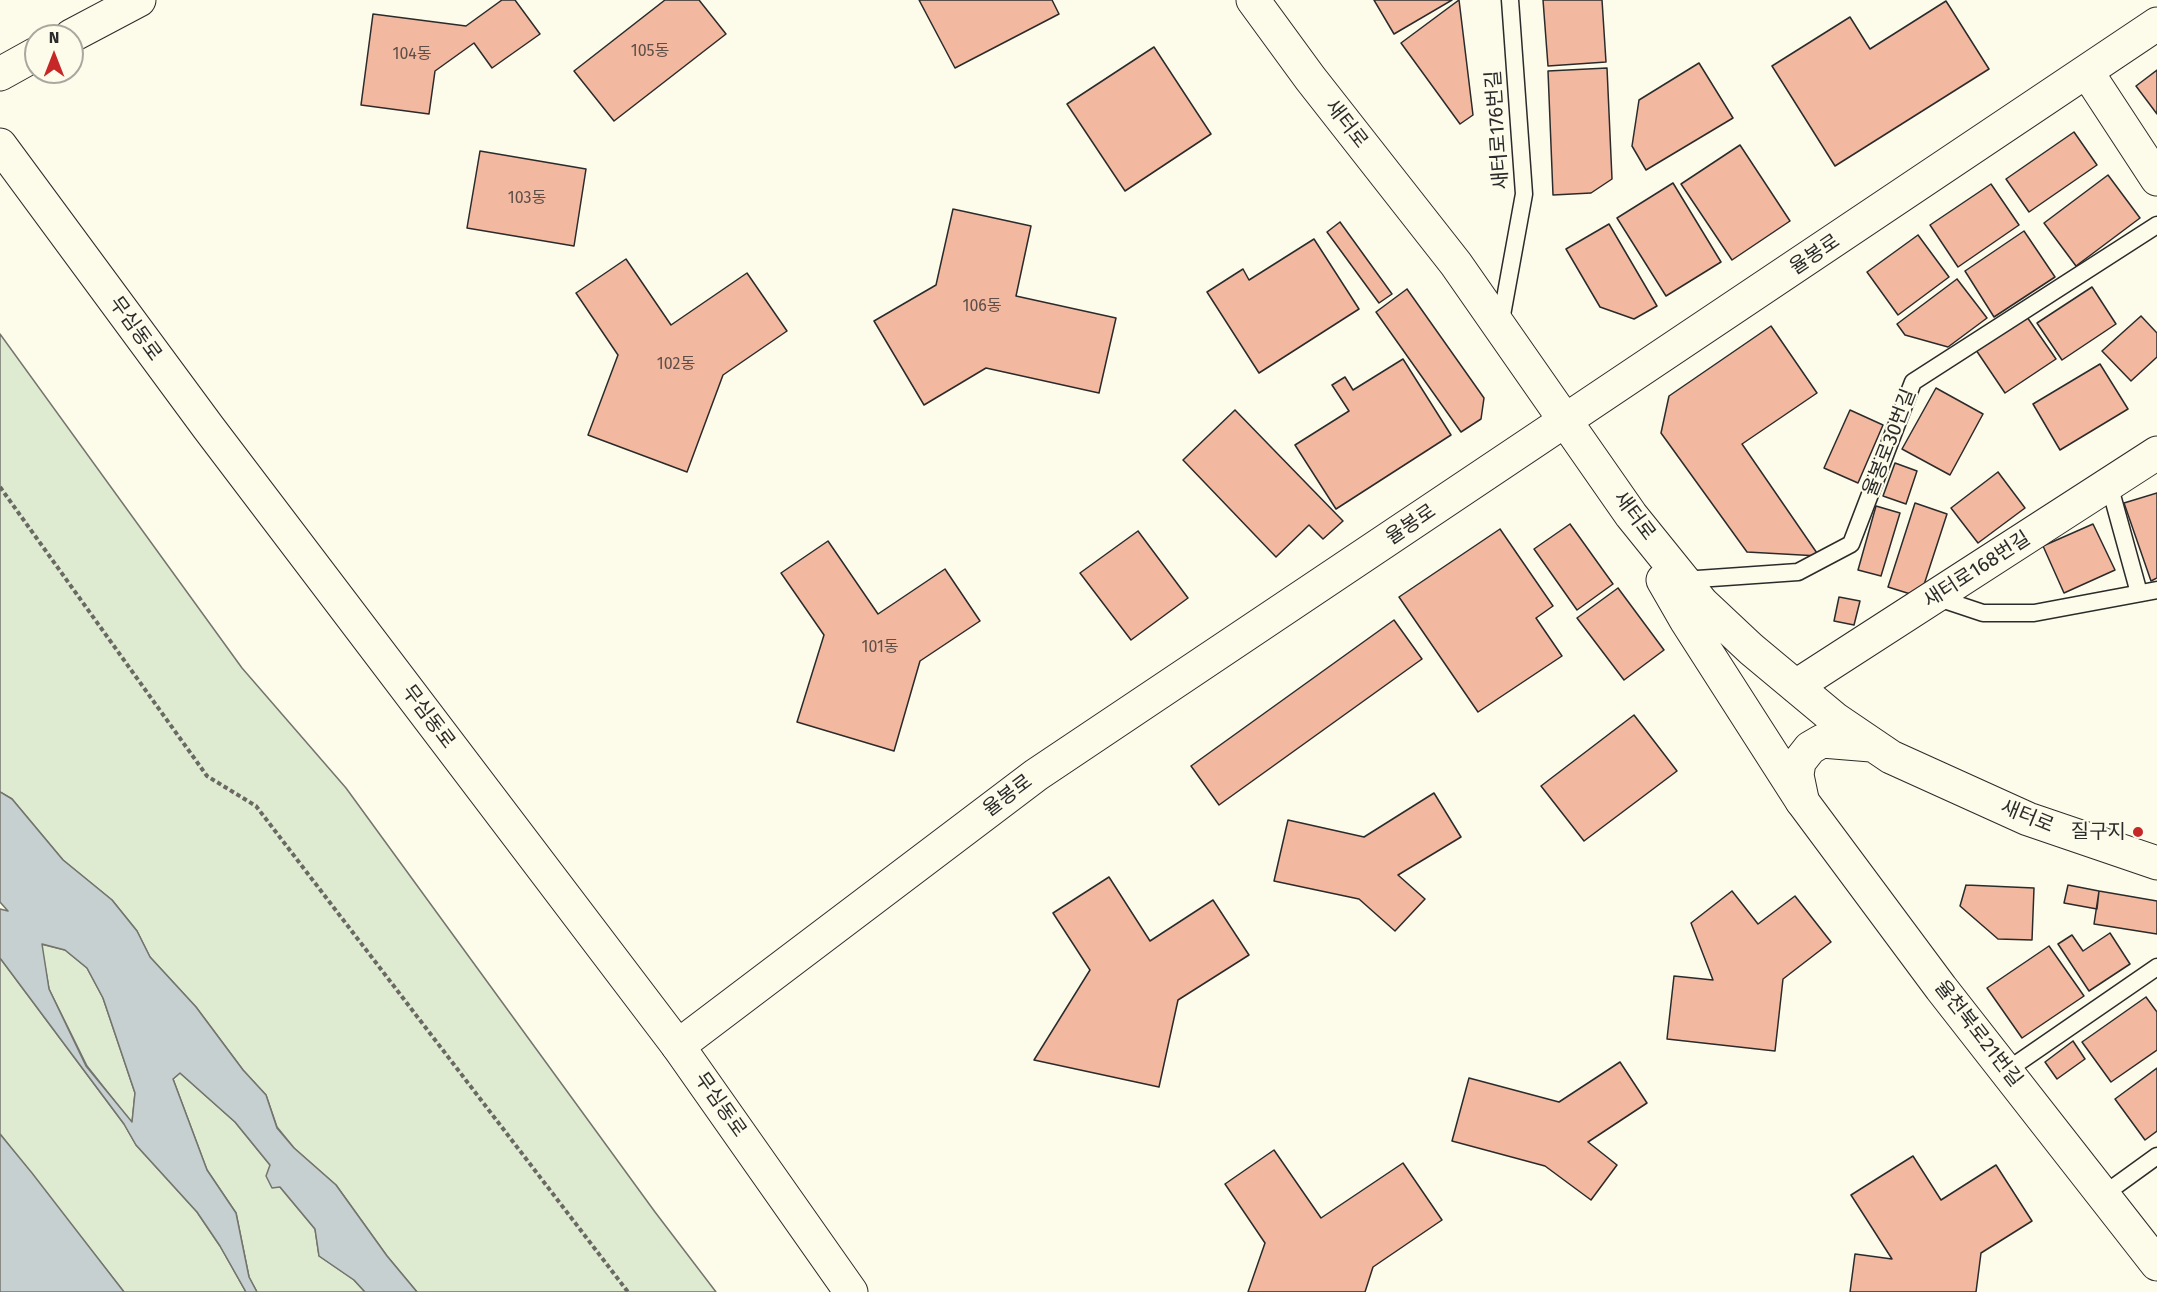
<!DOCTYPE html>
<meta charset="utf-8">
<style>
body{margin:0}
#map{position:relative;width:2157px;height:1292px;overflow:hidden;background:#fdfbea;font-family:"Fira Sans",sans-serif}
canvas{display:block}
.north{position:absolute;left:24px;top:24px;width:60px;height:60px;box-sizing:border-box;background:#fdfbea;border:2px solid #a9a89e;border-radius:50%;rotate:0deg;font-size:16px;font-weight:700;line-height:24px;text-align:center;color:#2b2b2b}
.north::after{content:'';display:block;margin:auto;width:21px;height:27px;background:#c62828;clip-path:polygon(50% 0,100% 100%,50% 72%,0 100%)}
</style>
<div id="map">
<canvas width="2157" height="1292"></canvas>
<div class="north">N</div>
</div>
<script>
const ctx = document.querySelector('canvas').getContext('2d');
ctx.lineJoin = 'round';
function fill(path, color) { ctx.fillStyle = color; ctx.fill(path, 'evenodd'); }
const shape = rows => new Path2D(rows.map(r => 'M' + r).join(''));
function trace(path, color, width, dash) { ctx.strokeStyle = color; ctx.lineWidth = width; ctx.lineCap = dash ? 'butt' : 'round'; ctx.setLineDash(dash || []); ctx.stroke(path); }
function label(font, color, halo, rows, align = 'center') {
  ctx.font = font + ' "Fira Sans","Noto Sans KR",sans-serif'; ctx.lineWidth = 4.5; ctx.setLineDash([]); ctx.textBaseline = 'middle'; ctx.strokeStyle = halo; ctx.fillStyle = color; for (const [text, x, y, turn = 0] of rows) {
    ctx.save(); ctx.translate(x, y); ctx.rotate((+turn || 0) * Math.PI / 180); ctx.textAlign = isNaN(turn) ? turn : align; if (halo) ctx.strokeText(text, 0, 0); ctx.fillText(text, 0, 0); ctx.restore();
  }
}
const green = shape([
 [0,334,242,668,346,788,655,1212,716,1292,417,1292,387,1256,336,1185,294,1148,277,1127,266,1095,243,1070,196,1007,150,957,137,931,112,900,63,860,12,799,0,792,0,334],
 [41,944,65,950,87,968,103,998,135,1093,132,1123,87,1066,49,989,41,944],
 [0,958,124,1124,136,1145,197,1212,220,1246,246,1292,124,1292,0,1134,0,958],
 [180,1073,235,1122,270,1165,280,1187,315,1229,319,1256,354,1280,365,1292,257,1292,249,1277,236,1213,207,1170,173,1079,180,1073]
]);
const water = shape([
 [0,792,12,799,63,860,112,900,137,931,150,957,196,1007,243,1070,266,1095,277,1128,294,1148,336,1185,387,1256,417,1292,365,1292,354,1280,319,1256,315,1229,280,1187,272,1188,266,1176,270,1165,235,1122,180,1073,173,1079,207,1170,236,1213,249,1277,257,1292,246,1292,220,1246,197,1212,136,1145,124,1124,0,958,0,909,8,911,0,902,0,792],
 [42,944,65,950,87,968,103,998,135,1093,132,1122,86,1066,49,989,42,944],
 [0,1134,32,1173,124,1292,0,1292,0,1134]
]);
const building = shape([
 [502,0,515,0,540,34,492,68,474,43,435,71,429,114,361,105,373,14,466,26,502,0],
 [665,0,699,0,726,34,614,121,574,71,665,0],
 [919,0,1052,0,1059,14,955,68,919,0],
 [1374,0,1452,0,1394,34,1374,0],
 [1459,0,1473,115,1460,124,1401,43,1459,0],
 [1543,0,1602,0,1606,62,1548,66,1543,0],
 [1946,1,1989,69,1835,166,1772,66,1850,17,1870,49,1946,1],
 [1154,47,1211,134,1125,191,1067,104,1154,47],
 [1699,63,1733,118,1646,170,1632,146,1639,100,1699,63],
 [1607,68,1612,179,1591,193,1553,195,1548,71,1607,68],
 [2157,70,2157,114,2136,86,2157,70],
 [2074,132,2097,165,2029,212,2006,179,2074,132],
 [1740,145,1790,221,1732,260,1681,184,1740,145],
 [480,151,586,169,574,246,467,228,480,151],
 [2108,175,2140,218,2076,266,2044,223,2108,175],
 [1673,183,1721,262,1666,296,1617,218,1673,183],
 [1991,184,2019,225,1958,267,1930,225,1991,184],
 [953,209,1031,226,1016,296,1116,318,1099,393,986,368,924,405,874,321,936,285,953,209],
 [1340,222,1392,294,1379,303,1327,232,1340,222],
 [1609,224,1657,306,1634,319,1600,307,1566,249,1609,224],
 [2024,231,2055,277,1994,317,1965,271,2024,231],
 [1918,235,1949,277,1898,315,1867,272,1918,235],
 [1314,239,1359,309,1259,373,1207,292,1243,269,1249,280,1314,239],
 [626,259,671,325,747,273,787,331,723,375,687,472,588,435,618,355,576,293,626,259],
 [1957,279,1987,318,1948,347,1905,335,1897,324,1957,279],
 [2092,287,2116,324,2062,360,2037,323,2092,287],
 [1407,289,1484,398,1481,419,1461,432,1376,312,1407,289],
 [2141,316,2157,333,2157,357,2131,381,2102,351,2141,316],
 [2027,317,2056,359,2005,393,1976,350,2027,317],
 [1771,326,1817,393,1742,444,1819,556,1747,552,1661,433,1669,396,1771,326],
 [1403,359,1451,435,1336,509,1295,445,1349,411,1332,385,1345,377,1353,390,1403,359],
 [2100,364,2128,409,2060,450,2033,404,2100,364],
 [1936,388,1983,414,1950,475,1902,449,1936,388],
 [1235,410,1343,521,1323,539,1309,525,1276,557,1183,460,1235,410],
 [1850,410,1883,425,1858,483,1824,468,1850,410],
 [1895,463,1917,471,1906,504,1883,496,1895,463],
 [1998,472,2025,508,1978,543,1951,508,1998,472],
 [2157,493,2157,578,2151,581,2124,503,2157,493],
 [1915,503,1947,514,1920,597,1888,587,1915,503],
 [1876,506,1900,513,1881,576,1858,570,1876,506],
 [1570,524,1613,584,1577,610,1534,549,1570,524],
 [2093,524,2115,570,2064,593,2043,546,2093,524],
 [1500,529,1553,606,1536,618,1562,656,1478,712,1399,597,1500,529],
 [1138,531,1188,598,1131,640,1080,573,1138,531],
 [828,541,878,614,945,569,980,621,920,661,894,751,797,722,824,635,781,573,828,541],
 [1618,588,1664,650,1624,680,1577,618,1618,588],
 [1839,597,1860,601,1854,625,1834,621,1839,597],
 [1394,620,1422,659,1219,805,1191,766,1394,620],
 [1634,715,1677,771,1584,841,1541,786,1634,715],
 [1434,793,1461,837,1398,875,1425,899,1395,931,1359,899,1274,881,1288,820,1364,837,1434,793],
 [1109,877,1150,941,1213,900,1249,955,1178,1000,1159,1087,1034,1060,1090,970,1053,913,1109,877],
 [1966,885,2034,888,2032,940,1998,939,1960,906,1966,885],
 [2068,885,2099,891,2097,909,2064,903,2068,885],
 [1732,891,1758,924,1795,896,1831,942,1783,979,1775,1051,1667,1039,1674,976,1713,980,1691,923,1732,891],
 [2099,891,2157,901,2157,934,2094,924,2099,891],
 [2110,933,2130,964,2089,991,2058,944,2072,935,2083,951,2110,933],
 [2049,946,2084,996,2022,1038,1987,988,2049,946],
 [2146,997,2157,1012,2157,1050,2111,1082,2082,1042,2146,997],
 [2073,1041,2085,1059,2057,1079,2045,1062,2073,1041],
 [1620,1062,1647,1103,1588,1142,1617,1165,1591,1200,1545,1166,1452,1141,1469,1078,1559,1102,1620,1062],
 [2157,1068,2157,1131,2145,1140,2115,1099,2157,1068],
 [1274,1150,1321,1218,1403,1163,1442,1220,1373,1267,1365,1292,1248,1292,1265,1243,1225,1184,1274,1150],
 [1913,1156,1941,1200,1996,1165,2032,1221,1981,1253,1976,1292,1850,1292,1855,1254,1892,1259,1851,1195,1913,1156]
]);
const path = shape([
 [0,487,207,776,256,806,628,1292]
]);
const service = shape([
 [1500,326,1524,194,1510,0],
 [2109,484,2139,593],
 [1683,580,1798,572,1851,544,1913,382,2157,225],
 [1935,597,1983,613,2034,613,2157,590],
 [2006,1071,2157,967],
 [2103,1195,2157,1156]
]);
const minor = shape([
 [71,36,139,0],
 [2087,72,2157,179],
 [0,74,36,54],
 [1796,686,2157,453],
 [1802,801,1941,988,2157,1264]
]);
const tertiary = shape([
 [1253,0,1310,78,1456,264,1631,515,1702,603,1751,649,1835,719,1891,757,2028,819,2157,863],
 [1663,580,1686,620,1802,801],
 [1802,799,1797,775,1799,762,1810,748,1822,741,1871,745],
 [678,1046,1036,775,2157,24]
]);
const secondary = shape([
 [0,145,208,427,678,1046,851,1292]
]);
const markers = [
 [2138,832,6,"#c62828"]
];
const numberNames = [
 ["105동",650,52],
 ["104동",412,55],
 ["103동",527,199],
 ["106동",982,307],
 ["102동",676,365],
 ["101동",880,648]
];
const streetNames = [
 ["새터로",1346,124,52],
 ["새터로176번길",1498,130,-94],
 ["율봉로",1815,255,-34],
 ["무심동로",135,329,54],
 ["율봉로30번길",1890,443,-69],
 ["새터로",1634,516,53],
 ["율봉로",1411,525,-34],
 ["새터로168번길",1977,570,-33],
 ["무심동로",428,717,53],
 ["율봉로",1008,796,-37],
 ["새터로",2027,817,22],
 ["율천북로21번길",1978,1034,52],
 ["무심동로",720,1105,55]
];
const poiNames = [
 ["질구지",2126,832]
];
fill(green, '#deebd1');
trace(green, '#74746e', 1.5);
fill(water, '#c7d0d0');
trace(water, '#74746e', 1.5);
fill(building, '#f2b8a0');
trace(building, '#2b2b2b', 1.5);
trace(service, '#2b2b2b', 19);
trace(minor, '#2b2b2b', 35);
trace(tertiary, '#2b2b2b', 35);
trace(secondary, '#2b2b2b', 35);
trace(path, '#6a6964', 4, [4.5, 3]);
trace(service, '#fdfbea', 16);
trace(minor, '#fdfbea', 33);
trace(tertiary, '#fdfbea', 33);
trace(secondary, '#fdfbea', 33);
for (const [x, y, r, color] of markers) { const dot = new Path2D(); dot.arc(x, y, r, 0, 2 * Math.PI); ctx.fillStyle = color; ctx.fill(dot); trace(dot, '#fdfbea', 2); }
label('16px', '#5d4e48', null, numberNames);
label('20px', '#2b2b2b', '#fdfbea', streetNames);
label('20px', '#2b2b2b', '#fdfbea', poiNames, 'right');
</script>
